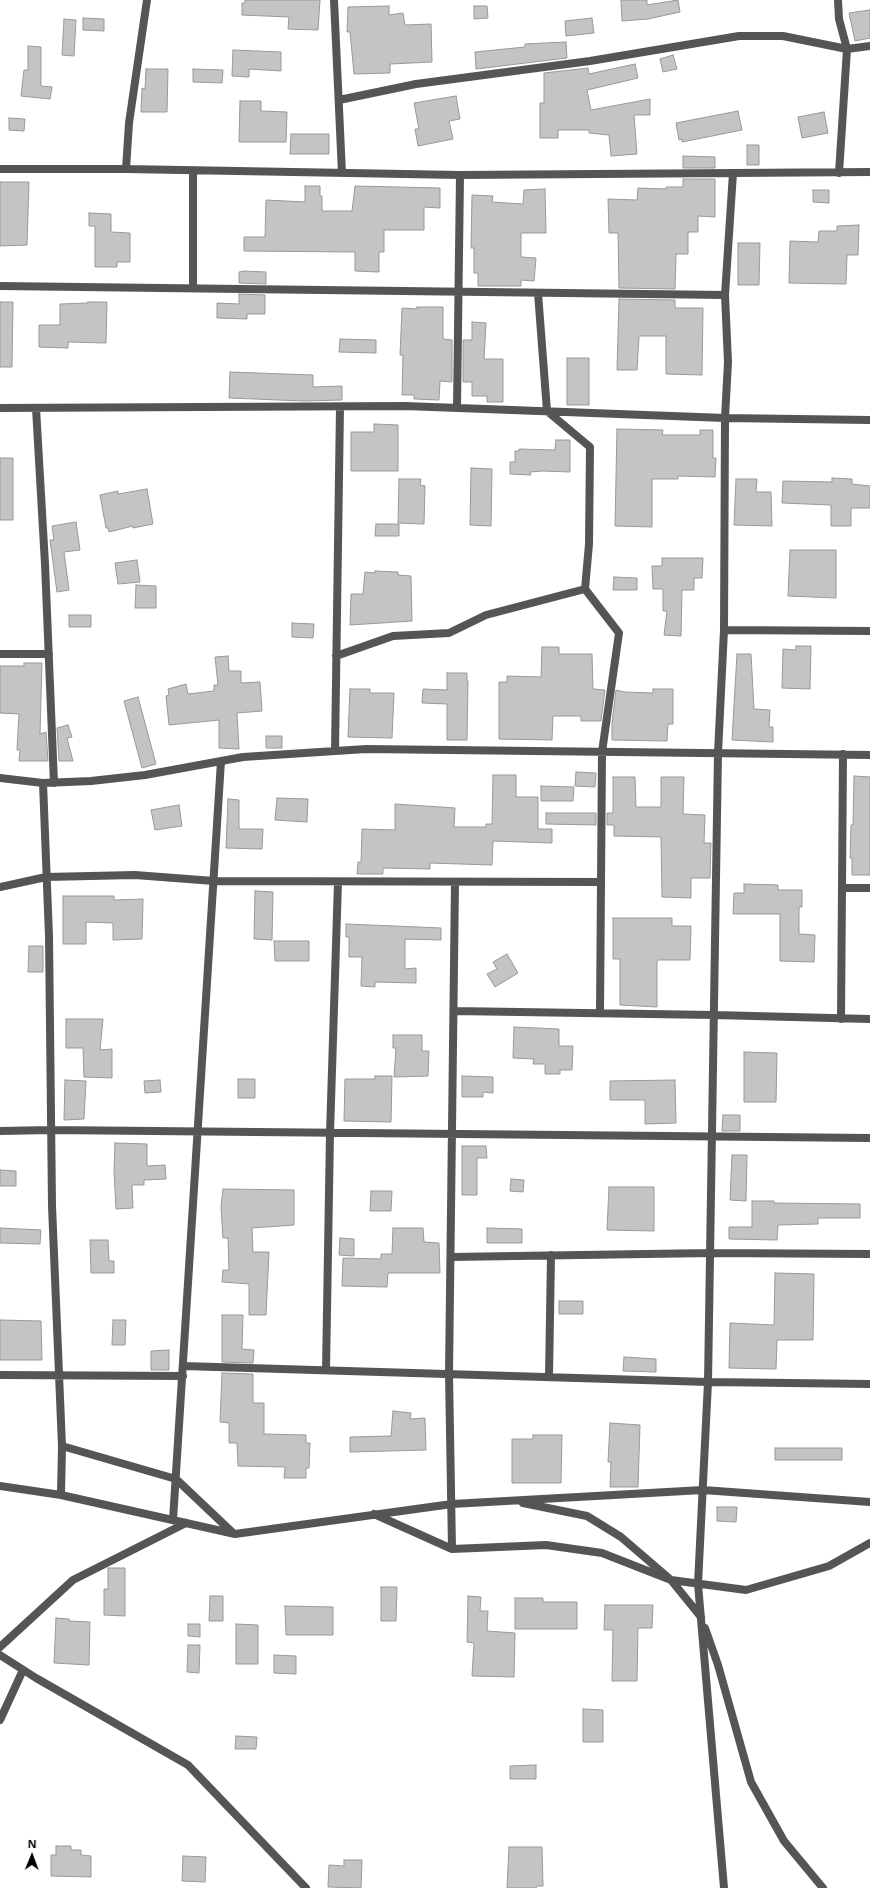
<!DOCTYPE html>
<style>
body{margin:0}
#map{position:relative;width:870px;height:1888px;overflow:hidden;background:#fff;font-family:"Open Sans",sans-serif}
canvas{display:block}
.north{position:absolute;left:12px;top:1836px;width:40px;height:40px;-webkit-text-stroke:3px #fff;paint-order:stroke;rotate:1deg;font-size:11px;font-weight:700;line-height:16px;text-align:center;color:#000}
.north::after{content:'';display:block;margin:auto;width:14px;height:18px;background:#000;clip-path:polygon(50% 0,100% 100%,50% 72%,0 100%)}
</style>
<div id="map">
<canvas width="870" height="1888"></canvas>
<div class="north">N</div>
</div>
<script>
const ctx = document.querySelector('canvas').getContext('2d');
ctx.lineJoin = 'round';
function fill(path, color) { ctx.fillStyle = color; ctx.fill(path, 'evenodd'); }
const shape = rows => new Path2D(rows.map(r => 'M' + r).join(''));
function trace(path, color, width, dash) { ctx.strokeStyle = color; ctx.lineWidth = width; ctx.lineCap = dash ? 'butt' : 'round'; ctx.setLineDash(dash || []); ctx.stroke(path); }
const building = shape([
 [245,0,320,0,318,30,288,29,289,17,242,15,242,3,245,3,245,0],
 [621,0,647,0,647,5,678,0,680,12,648,19,622,21,621,0],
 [389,6,389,15,403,13,405,25,431,24,432,62,390,64,390,73,354,74,350,32,347,32,348,7,389,6],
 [474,6,487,6,488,18,474,19,474,6],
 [870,10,870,38,855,41,849,13,870,10],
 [83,18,104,19,104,31,83,30,83,18],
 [592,18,594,33,566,36,565,21,592,18],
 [64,19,76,20,74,56,62,55,64,19],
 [566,42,567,58,476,69,475,52,525,47,525,44,566,42],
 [28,46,41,47,41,86,52,87,50,99,21,96,24,70,28,70,28,46],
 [233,50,281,52,281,71,249,69,249,77,232,76,233,50],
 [673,55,677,69,663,72,660,59,673,55],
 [635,64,638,78,587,90,591,110,650,99,650,115,634,115,637,154,611,156,609,135,589,133,589,130,558,130,558,138,540,138,540,103,544,103,544,73,588,68,589,74,635,64],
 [146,69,168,69,167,112,141,112,142,88,145,89,146,69],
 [193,69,223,70,222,83,193,82,193,69],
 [456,96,460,119,449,121,453,139,418,146,415,129,419,129,414,103,456,96],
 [240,101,261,101,261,111,287,112,286,142,239,142,240,101],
 [738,111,742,130,682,142,682,139,679,140,676,123,738,111],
 [824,112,828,133,802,138,798,117,824,112],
 [9,118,25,119,24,131,9,130,9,118],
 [291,134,329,134,329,154,290,154,291,134],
 [747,145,759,145,759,165,747,165,747,145],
 [683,156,715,157,715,168,683,168,683,156],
 [683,179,715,179,715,217,698,216,698,232,688,232,688,254,676,254,675,289,619,288,618,233,609,233,608,199,637,200,638,188,666,189,666,187,683,187,683,179],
 [0,182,29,182,27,245,0,246,0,182],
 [305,186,320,186,320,196,322,196,322,211,352,211,355,186,440,188,440,208,424,207,424,230,384,230,384,252,379,252,379,272,355,271,355,252,244,251,244,237,265,237,266,200,305,202,305,186],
 [545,189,546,233,521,233,521,257,536,258,534,281,521,280,521,286,478,286,478,273,474,273,474,248,471,248,472,195,493,196,492,202,523,204,524,190,545,189],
 [813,190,829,190,829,203,813,202,813,190],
 [89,213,111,214,111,232,130,233,130,262,117,262,117,267,95,267,95,226,89,226,89,213],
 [859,225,858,255,847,255,846,284,789,283,790,241,818,242,819,231,837,231,837,226,859,225],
 [738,243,760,243,759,285,738,285,738,243],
 [244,271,266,272,266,284,239,283,239,272,244,271],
 [239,294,265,295,265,314,247,314,247,319,217,318,217,303,239,304,239,294],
 [619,299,675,300,675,308,703,308,702,375,666,374,666,336,639,336,637,370,617,370,619,299],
 [0,302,13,302,12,367,0,367,0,302],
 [88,302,107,302,106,343,68,342,68,348,39,347,39,325,60,325,60,304,88,303,88,302],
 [417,307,443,307,443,339,452,340,452,382,440,381,439,400,414,399,414,395,402,395,403,355,400,355,402,308,417,309,417,307],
 [472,322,486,323,484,359,503,359,503,402,487,402,487,396,472,396,472,382,463,382,463,340,472,340,472,322],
 [340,339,376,340,376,353,339,352,340,339],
 [567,358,589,358,589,405,567,405,567,358],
 [230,372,313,375,313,387,342,386,342,400,304,401,229,398,230,372],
 [374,424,398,425,398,471,351,471,351,432,374,432,374,424],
 [617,429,663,430,662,435,700,435,700,430,713,430,713,458,716,458,715,477,678,476,678,479,652,479,652,527,615,526,617,429],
 [556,440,570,440,570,472,542,471,530,472,531,475,510,474,510,462,515,462,515,451,519,451,519,449,555,450,556,440],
 [0,458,13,458,13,520,0,520,0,458],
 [471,468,492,469,491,526,470,525,471,468],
 [832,478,852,479,852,484,870,486,870,508,851,508,851,526,831,526,831,505,782,503,783,481,832,482,832,478],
 [399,479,421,479,420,485,425,486,424,524,398,523,399,479],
 [736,479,757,479,756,492,771,492,772,526,734,525,736,479],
 [147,489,153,524,133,528,133,526,109,532,108,528,106,528,100,495,118,491,118,494,147,489],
 [76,522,80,550,64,552,69,590,57,592,50,540,54,540,52,526,76,522],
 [376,524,399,524,399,536,375,536,376,524],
 [790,550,836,550,836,598,788,596,790,550],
 [662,558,703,558,702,578,694,578,694,590,682,590,681,636,664,635,667,611,663,611,663,589,653,589,652,566,662,566,662,558],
 [137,560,140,582,118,584,115,563,137,560],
 [375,571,398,572,398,575,411,576,412,621,350,625,351,594,363,594,365,572,375,573,375,571],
 [614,577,637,578,637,590,613,590,614,577],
 [136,585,156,586,156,608,135,608,136,585],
 [69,615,91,615,91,627,69,627,69,615],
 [292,623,314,624,313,638,292,637,292,623],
 [796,646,811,646,810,689,782,688,783,649,796,650,796,646],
 [542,647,559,647,559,654,592,654,593,689,605,690,601,721,581,721,581,716,553,716,552,740,499,739,499,682,507,682,507,676,541,677,542,647],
 [737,654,751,654,754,709,770,710,769,727,773,727,773,742,732,740,737,654],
 [228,656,229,671,241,671,241,683,260,682,262,711,237,713,239,749,219,748,219,720,169,725,166,696,169,695,168,689,186,684,188,694,214,691,214,685,218,685,215,657,228,656],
 [24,663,42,663,40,734,46,732,48,761,19,761,20,750,17,750,19,714,0,713,0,666,24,666,24,663],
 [447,673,467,673,467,681,468,681,467,740,447,740,447,704,422,703,423,689,447,690,447,673],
 [350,689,370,689,370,693,394,693,392,738,348,737,350,689],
 [653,689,673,689,673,724,668,724,667,741,612,740,612,723,616,690,625,692,653,693,653,689],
 [138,697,156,764,142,768,124,701,138,697],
 [68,725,72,737,67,738,73,761,59,761,57,728,68,725],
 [266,736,282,736,282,748,266,748,266,736],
 [576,772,596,773,595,787,575,786,576,772],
 [493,775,516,775,516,797,538,797,538,829,552,829,552,843,493,841,492,865,430,863,430,869,383,868,383,874,357,874,358,862,361,862,362,829,395,830,395,804,455,808,454,827,486,827,486,824,492,824,493,775],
 [854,776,870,777,870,875,852,875,852,858,850,858,851,825,853,825,854,776],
 [613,777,635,777,636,807,661,807,661,777,684,777,683,814,705,815,704,843,711,843,710,878,691,878,691,898,662,897,661,837,614,836,614,825,607,825,607,813,613,813,613,777],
 [541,786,574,787,573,801,541,801,541,786],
 [277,798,308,799,307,822,275,820,277,798],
 [228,799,239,800,239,829,263,829,262,849,226,848,228,799],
 [179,805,182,826,155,830,151,810,179,805],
 [546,813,596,813,596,825,546,824,546,813],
 [744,884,778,885,778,890,802,890,802,907,799,907,799,934,815,935,814,962,780,961,780,914,733,914,734,893,744,893,744,884],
 [255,891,273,892,272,940,254,939,255,891],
 [63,896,114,896,114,900,143,899,142,939,113,940,113,923,86,922,86,944,63,944,63,896],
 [613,918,672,918,672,926,691,926,690,960,658,960,657,962,657,1007,620,1005,620,959,613,959,613,918],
 [346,924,441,928,441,940,405,939,405,969,416,968,416,983,375,982,375,987,361,986,362,957,349,957,349,937,346,937,346,924],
 [274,941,309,941,309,961,275,961,274,941],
 [29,946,43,946,43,972,28,972,29,946],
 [507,954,518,973,495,987,487,974,497,969,493,962,507,954],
 [66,1019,103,1019,100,1050,112,1049,112,1078,84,1077,83,1048,66,1048,66,1019],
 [514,1027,559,1029,559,1046,573,1046,572,1070,560,1070,560,1074,545,1074,545,1064,533,1064,534,1059,513,1058,514,1027],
 [393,1035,422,1035,422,1051,429,1051,428,1076,394,1077,396,1048,393,1048,393,1035],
 [744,1052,777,1053,776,1102,744,1102,744,1052],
 [375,1076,392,1076,391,1122,344,1121,345,1079,375,1079,375,1076],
 [462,1076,493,1077,493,1093,483,1092,483,1097,462,1097,462,1076],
 [238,1079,255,1079,255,1098,238,1098,238,1079],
 [65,1080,86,1081,84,1119,64,1120,65,1080],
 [160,1080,161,1092,145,1093,144,1081,160,1080],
 [675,1080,676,1123,645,1124,645,1100,610,1100,610,1081,675,1080],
 [723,1115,740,1115,740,1131,722,1131,723,1115],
 [115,1143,147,1144,147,1166,165,1165,166,1179,144,1180,144,1185,132,1185,133,1208,116,1209,114,1171,115,1143],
 [462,1146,486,1146,487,1158,477,1158,477,1195,462,1195,462,1146],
 [732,1155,747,1155,746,1201,730,1200,732,1155],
 [0,1170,16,1171,16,1186,0,1186,0,1170],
 [511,1179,524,1180,523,1192,510,1191,511,1179],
 [609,1187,654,1187,654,1231,607,1230,609,1187],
 [223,1189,294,1190,294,1225,252,1228,253,1252,269,1252,266,1315,249,1315,249,1284,222,1282,223,1270,229,1270,228,1238,223,1238,221,1207,223,1189],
 [371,1191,392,1191,391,1211,370,1211,371,1191],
 [752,1201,774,1201,774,1203,860,1204,860,1218,818,1218,818,1224,778,1225,777,1240,729,1239,729,1227,752,1227,752,1201],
 [0,1228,41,1230,40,1244,0,1243,0,1228],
 [393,1228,423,1228,424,1242,439,1243,440,1273,388,1273,387,1287,342,1286,343,1258,381,1259,381,1254,392,1254,393,1228],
 [487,1228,522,1229,522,1243,487,1243,487,1228],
 [340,1238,354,1239,354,1256,339,1255,340,1238],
 [90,1240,108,1240,109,1261,114,1261,114,1273,91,1273,90,1240],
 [775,1273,814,1274,813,1340,777,1340,776,1369,729,1368,730,1323,774,1325,775,1273],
 [559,1301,583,1301,583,1314,559,1314,559,1301],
 [222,1315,243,1315,242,1349,254,1350,253,1363,222,1362,222,1315],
 [0,1320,41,1321,42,1360,0,1360,0,1320],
 [113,1320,126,1320,125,1345,112,1345,113,1320],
 [169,1350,169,1370,151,1370,151,1351,169,1350],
 [624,1357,656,1359,656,1372,623,1371,624,1357],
 [222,1373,253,1374,253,1403,264,1403,264,1434,306,1435,306,1443,310,1443,309,1468,306,1468,306,1478,284,1478,285,1467,238,1466,237,1443,229,1443,229,1423,220,1422,222,1373],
 [393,1411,411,1413,410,1419,425,1418,426,1450,350,1452,350,1437,391,1436,393,1411],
 [610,1423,640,1425,638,1487,610,1487,611,1462,608,1462,610,1423],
 [533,1435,562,1435,561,1483,512,1483,512,1439,533,1439,533,1435],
 [775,1448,842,1448,842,1460,775,1460,775,1448],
 [717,1507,737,1507,736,1522,717,1521,717,1507],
 [108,1568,125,1568,125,1616,104,1615,104,1589,108,1589,108,1568],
 [381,1587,397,1587,396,1621,381,1621,381,1587],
 [210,1596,223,1596,223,1621,209,1621,210,1596],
 [468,1596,481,1597,480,1611,488,1611,487,1631,515,1633,514,1677,472,1676,474,1643,467,1642,468,1596],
 [515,1598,543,1598,543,1602,577,1602,577,1629,515,1629,515,1598],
 [605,1605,653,1605,652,1628,638,1628,637,1681,612,1681,613,1630,604,1630,605,1605],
 [285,1606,333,1607,333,1635,286,1635,285,1606],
 [56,1618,69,1619,69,1621,90,1622,89,1665,54,1663,56,1618],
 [188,1624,200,1624,200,1637,188,1636,188,1624],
 [236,1624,258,1625,258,1664,236,1664,236,1624],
 [188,1645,200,1645,199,1673,187,1672,188,1645],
 [274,1655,296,1656,296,1674,274,1673,274,1655],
 [583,1709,603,1710,603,1742,583,1742,583,1709],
 [236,1736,257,1737,256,1749,235,1749,236,1736],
 [536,1765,536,1779,510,1779,510,1766,536,1765],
 [56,1846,71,1846,71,1850,81,1850,81,1855,91,1856,91,1877,51,1876,51,1855,56,1855,56,1846],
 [509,1847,542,1847,543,1886,537,1886,536,1888,507,1888,509,1847],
 [183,1856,206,1857,205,1882,182,1881,183,1856],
 [344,1860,362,1860,361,1888,328,1887,329,1865,344,1866,344,1860]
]);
const minor = shape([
 [334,0,342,173],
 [838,0,839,19,847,49,839,173],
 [339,100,416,84,590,61,739,36,783,36,847,49,870,46],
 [0,169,126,169,460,175,870,172],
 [126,169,129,123,147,0],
 [193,171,193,288],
 [0,286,725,295],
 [0,408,405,406,725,418,870,420],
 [36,408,45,564,54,783],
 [457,408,460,175],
 [585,589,619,633,602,752,600,1013],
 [724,630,870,631],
 [0,654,49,654],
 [336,656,393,636,449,633,486,615,585,589,589,544,590,447,547,411,538,293],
 [335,751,340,407],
 [0,778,43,783,91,781,145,775,243,757,366,749,870,755],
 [43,783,49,936,52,1206,62,1446,61,1495],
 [0,887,46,877,135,875,214,881,601,882],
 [842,888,870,888],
 [454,1011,714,1015,870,1019],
 [841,1019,843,754],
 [0,1131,51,1130,870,1138],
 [451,1257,711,1253,870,1254],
 [183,1366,708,1382,870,1384],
 [326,1370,330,1133,338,882],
 [0,1375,183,1376],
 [549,1377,551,1255],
 [62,1446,176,1479,233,1533],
 [0,1486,61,1495,235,1534,452,1504,703,1490,870,1502],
 [523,1503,587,1516,621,1537,671,1580,701,1617],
 [374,1514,452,1549,546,1545,602,1553,671,1580,746,1590,829,1566,870,1543],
 [173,1520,221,761],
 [452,1549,449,1373,455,882],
 [705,1628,718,1665,751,1782,784,1841,823,1888],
 [0,1647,73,1580,186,1523],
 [0,1655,36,1678,188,1765,306,1888],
 [0,1720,23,1670],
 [724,1888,698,1584,708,1382,718,753,724,630,725,418,728,362,725,295,733,173]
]);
fill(building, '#c4c4c4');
trace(building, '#999', 1);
trace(minor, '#555', 8);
</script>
